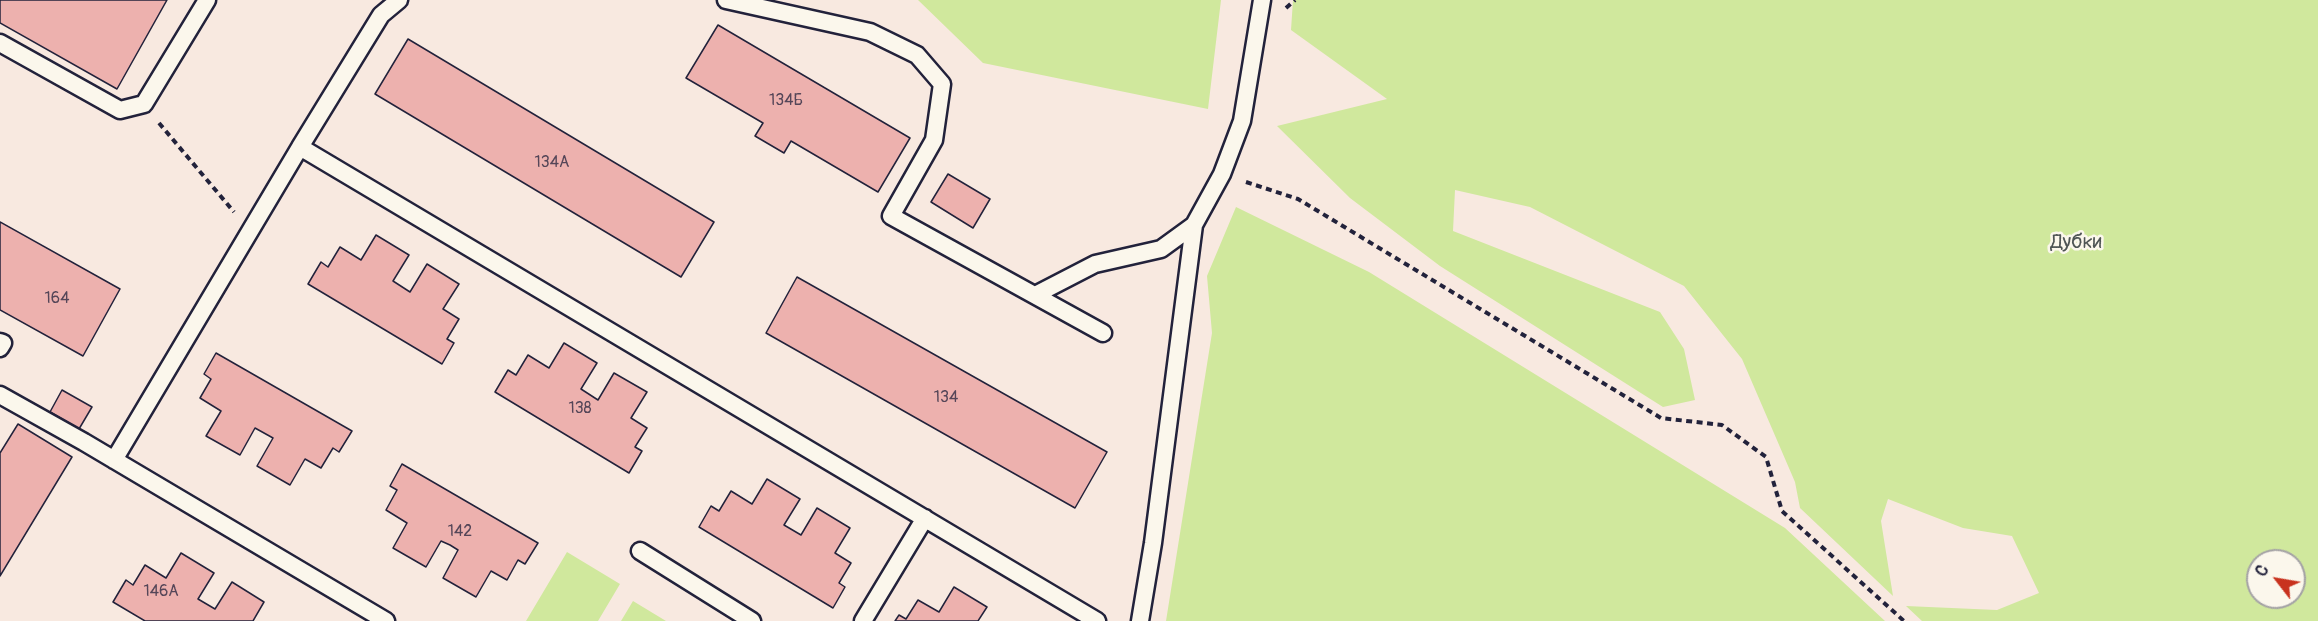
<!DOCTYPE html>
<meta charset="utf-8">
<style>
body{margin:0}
#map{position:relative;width:2318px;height:621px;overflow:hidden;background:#f8e9e0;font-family:Pangolin,sans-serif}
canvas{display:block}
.north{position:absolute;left:2246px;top:549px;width:60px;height:60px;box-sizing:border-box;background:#fbf7ec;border:2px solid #a4a2a5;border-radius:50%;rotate:301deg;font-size:16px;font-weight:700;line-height:24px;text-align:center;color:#22223b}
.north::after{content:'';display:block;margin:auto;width:21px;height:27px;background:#c8321e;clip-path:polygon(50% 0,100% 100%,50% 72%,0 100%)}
</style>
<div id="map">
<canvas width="2318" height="621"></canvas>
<div class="north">С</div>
</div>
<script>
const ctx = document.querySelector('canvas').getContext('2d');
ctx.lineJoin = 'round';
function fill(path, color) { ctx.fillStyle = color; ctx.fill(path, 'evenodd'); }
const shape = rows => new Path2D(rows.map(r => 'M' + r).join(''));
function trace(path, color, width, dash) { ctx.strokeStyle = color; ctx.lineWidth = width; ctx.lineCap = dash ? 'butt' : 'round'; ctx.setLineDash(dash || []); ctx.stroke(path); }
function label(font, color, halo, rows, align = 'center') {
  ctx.font = font + ' Pangolin,sans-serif'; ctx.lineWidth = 5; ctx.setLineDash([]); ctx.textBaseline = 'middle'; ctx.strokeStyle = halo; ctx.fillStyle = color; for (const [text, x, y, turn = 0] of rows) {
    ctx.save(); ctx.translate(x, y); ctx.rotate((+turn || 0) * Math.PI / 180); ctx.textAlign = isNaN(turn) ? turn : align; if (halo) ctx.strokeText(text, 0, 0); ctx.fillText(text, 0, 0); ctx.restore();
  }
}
const green = shape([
 [918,0,1221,0,1208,109,983,63],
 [1293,0,2318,0,2318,621,1922,621,1906,606,1997,610,2039,593,2012,536,1963,528,1888,499,1881,521,1893,596,1800,508,1795,482,1742,359,1684,286,1530,207,1455,190,1453,231,1660,312,1684,349,1695,400,1663,407,1440,266,1350,198,1277,126,1387,99,1291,30],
 [2258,561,2294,561,2294,597,2258,597],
 [1236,207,1369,272,1785,528,1885,621,1166,621,1212,333,1207,276],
 [567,552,620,584,598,621,526,621],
 [633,601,666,621,621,621]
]);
const building = shape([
 [0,0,167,0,117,89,0,23,0,0],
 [718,25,910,138,878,192,791,141,784,153,755,136,763,123,686,78,718,25],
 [408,39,714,222,681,277,375,94,408,39],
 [948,174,990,199,973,228,931,202,948,174],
 [0,222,120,289,83,356,0,310,0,222],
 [376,235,409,255,393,281,410,292,427,264,459,284,443,309,459,319,447,339,454,343,442,364,308,284,321,262,328,267,340,247,361,260,376,235],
 [797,277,1107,452,1075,508,766,333,797,277],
 [564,343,597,363,581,389,598,400,614,373,647,392,631,418,647,428,635,447,642,451,629,473,495,392,508,370,516,375,528,355,549,368,564,343],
 [216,353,352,431,339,452,333,448,321,468,305,459,290,485,257,466,273,438,255,428,240,455,206,436,221,411,200,398,211,379,204,374,216,353],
 [62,390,92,407,79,429,50,412,62,390],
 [18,424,72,457,0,576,0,453,18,424],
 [402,464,538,543,525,564,518,560,507,580,491,571,476,597,443,578,458,550,450,545,441,541,426,567,393,548,407,523,386,510,397,490,390,486,402,464],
 [767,479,800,499,784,525,801,535,817,508,850,528,835,553,851,563,839,583,845,587,833,608,699,527,711,506,719,511,731,491,752,504,767,479],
 [181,553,214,573,198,599,215,609,232,582,264,602,253,621,145,621,113,602,126,580,133,585,145,565,166,578,181,553],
 [954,587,987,607,978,621,895,621,899,615,906,619,918,600,939,612,954,587]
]);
const path = shape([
 [1286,8,1295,0],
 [159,123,234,212],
 [1246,182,1298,199,1661,418,1722,425,1766,457,1782,511,1904,621]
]);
const lane = shape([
 [726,0,870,32,917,55,942,84,934,140,891,216,1103,333],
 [0,43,120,110,144,104,207,0],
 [300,147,381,15,399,0],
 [1035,295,1095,264,1161,249,1194,225],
 [0,342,3,343,0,348],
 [0,395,84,442,386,621],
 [114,460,300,147,1097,621],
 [640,551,752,621],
 [863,621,925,518],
 [1140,621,1153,543,1194,225,1222,174,1242,121,1262,0]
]);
const numberNames = [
 ["134Б",786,101],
 ["134А",552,163],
 ["164",57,299],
 ["134",946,398],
 ["138",580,409],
 ["142",460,532],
 ["146A",161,592]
];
const parkNames = [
 ["Дубки",2076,243]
];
fill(green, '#d0e89d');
fill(building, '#edb1ae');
trace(building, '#22223b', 1.5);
trace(lane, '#22223b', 21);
trace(path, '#22223b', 4, [6, 4.5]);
trace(lane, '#fbf7ec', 16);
label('16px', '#554658', null, numberNames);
label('20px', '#4e5454', '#fbf7ec', parkNames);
</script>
